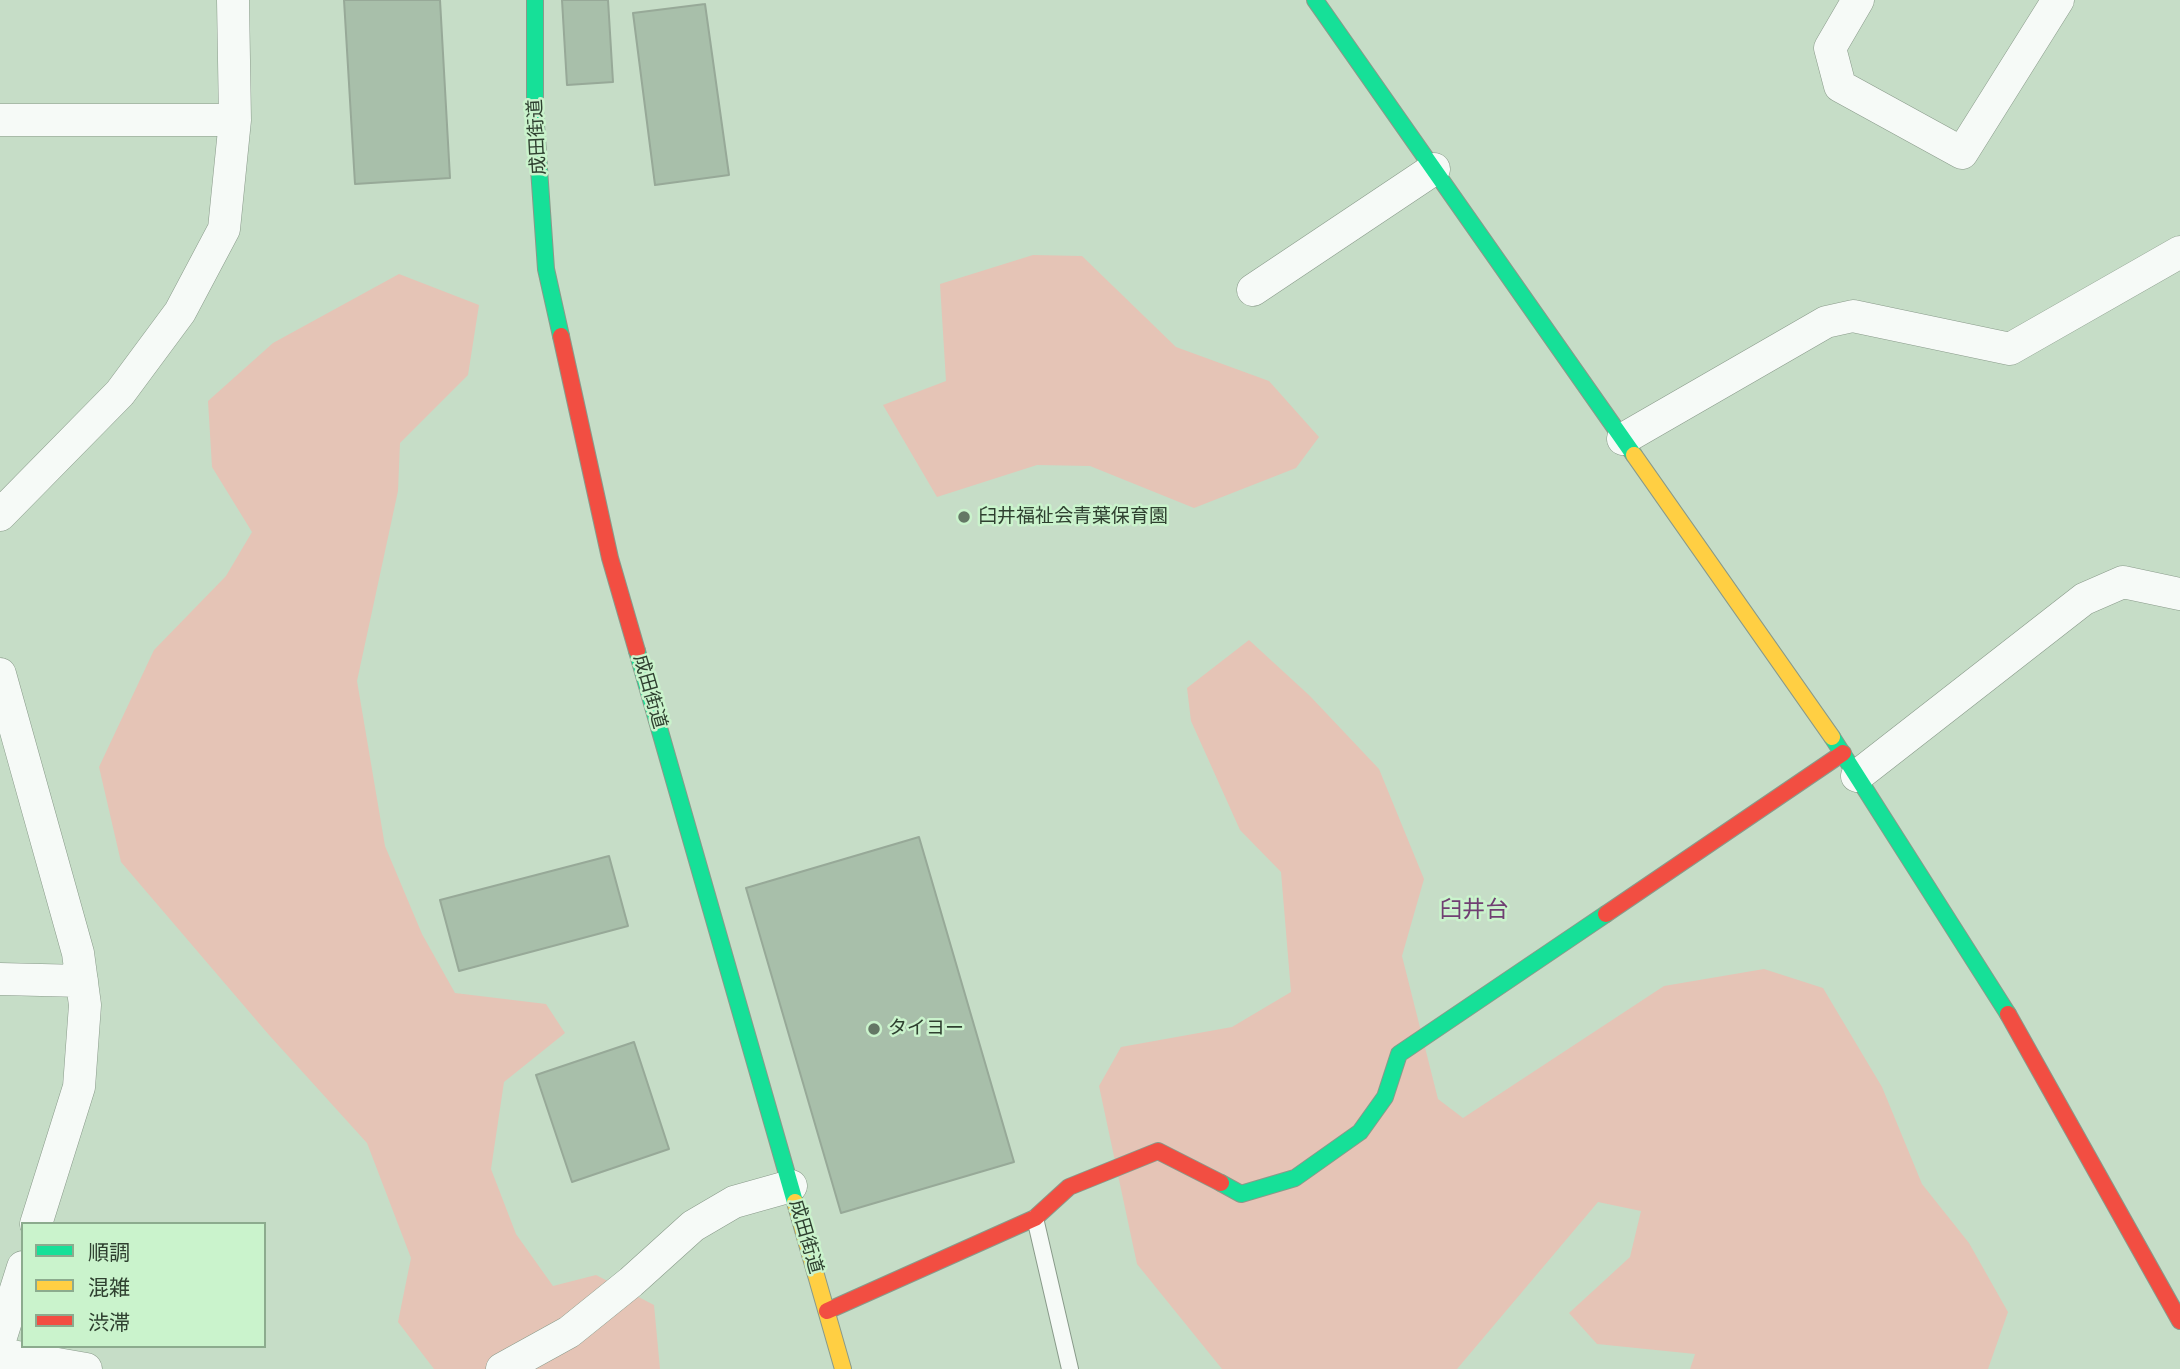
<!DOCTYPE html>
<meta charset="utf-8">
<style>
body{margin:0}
#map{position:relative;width:2180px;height:1369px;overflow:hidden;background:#c6ddc7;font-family:"Sofia Sans Condensed","Noto Sans JP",sans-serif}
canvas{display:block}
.legend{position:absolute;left:21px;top:1222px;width:245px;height:126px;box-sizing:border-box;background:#caf3cc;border:2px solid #8cab8e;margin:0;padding:9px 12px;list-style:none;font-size:21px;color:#2f4030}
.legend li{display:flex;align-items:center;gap:14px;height:35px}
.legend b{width:35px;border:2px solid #8cab8e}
</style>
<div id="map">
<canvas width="2180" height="1369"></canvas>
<ul class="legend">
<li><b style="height:9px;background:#16e098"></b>順調</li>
<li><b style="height:9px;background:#ffcf43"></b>混雑</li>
<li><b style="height:9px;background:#f24e42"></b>渋滞</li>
</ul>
</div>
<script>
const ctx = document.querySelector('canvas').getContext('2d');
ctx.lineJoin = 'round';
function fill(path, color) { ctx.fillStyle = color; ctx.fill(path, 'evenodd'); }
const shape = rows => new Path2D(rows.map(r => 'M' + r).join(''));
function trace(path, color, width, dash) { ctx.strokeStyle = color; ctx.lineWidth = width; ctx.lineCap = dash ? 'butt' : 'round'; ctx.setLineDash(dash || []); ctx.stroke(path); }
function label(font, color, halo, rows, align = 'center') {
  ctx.font = font + ' "Sofia Sans Condensed","Noto Sans JP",sans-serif'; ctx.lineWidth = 5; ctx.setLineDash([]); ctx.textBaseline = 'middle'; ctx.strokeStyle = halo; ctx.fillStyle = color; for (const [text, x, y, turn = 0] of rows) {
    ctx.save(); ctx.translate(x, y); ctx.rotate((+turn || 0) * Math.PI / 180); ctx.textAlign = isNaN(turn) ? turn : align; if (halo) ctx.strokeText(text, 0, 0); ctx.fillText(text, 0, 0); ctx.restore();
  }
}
const green = shape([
 [1033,255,1082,256,1176,347,1269,381,1319,437,1296,468,1194,508,1090,466,1037,465,937,497,883,405,946,381,940,284],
 [399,274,479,305,468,375,400,443,398,491,357,681,385,846,422,934,455,993,546,1004,565,1033,504,1082,491,1169,516,1234,553,1286,596,1275,654,1305,660,1369,434,1369,398,1322,411,1258,367,1143,269,1035,121,862,99,767,154,650,226,576,252,532,212,467,208,401,273,343],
 [1249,640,1310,696,1379,769,1424,879,1402,956,1438,1099,1463,1118,1664,986,1764,969,1823,988,1882,1087,1922,1184,1969,1243,2008,1312,1988,1369,1690,1369,1695,1354,1597,1344,1569,1313,1630,1257,1641,1211,1598,1202,1457,1369,1222,1369,1137,1264,1099,1086,1121,1047,1232,1027,1291,992,1281,872,1240,830,1191,721,1187,688]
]);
const building = shape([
 [344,0,440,0,450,178,355,184,344,0],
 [562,0,608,0,613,82,567,85,562,0],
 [705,4,729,175,655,185,633,13,705,4],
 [919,837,1014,1162,841,1213,746,888,919,837],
 [609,856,628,926,459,971,440,900,609,856],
 [634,1042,669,1149,572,1182,536,1075,634,1042]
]);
const lane = shape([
 [1035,1218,1070,1369]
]);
const street = shape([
 [1858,0,1830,48,1840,86,1962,153,2058,0],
 [0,120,235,120],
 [1253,290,1434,169],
 [1623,439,1826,322,1853,316,2010,349,2180,252],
 [0,515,120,393,180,312,224,229,235,120,233,0],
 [0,674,78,953,85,1005,79,1087,36,1224],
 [1857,776,2084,599,2123,582,2180,594],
 [0,979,82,981],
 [0,1340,23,1267],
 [0,1354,86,1369],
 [502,1369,569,1332,631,1282,693,1226,734,1202,791,1186]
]);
const fast = shape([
 [535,0,535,111,546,269,561,336],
 [1315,0,1634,455],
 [637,651,795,1202],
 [1832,737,2008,1014],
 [1221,1183,1241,1194,1295,1178,1360,1132,1385,1097,1399,1054,1606,914]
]);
const slow = shape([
 [1634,455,1832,737],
 [795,1202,843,1369]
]);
const jam = shape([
 [561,336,610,558,637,651],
 [1606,914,1843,753],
 [2008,1014,2180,1321],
 [827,1311,1035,1218,1069,1187,1158,1151,1221,1183]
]);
const markers = [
 [964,517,7,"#647765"],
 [874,1029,7,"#647765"]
];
const streetNames = [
 ["成田街道",538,137,-93],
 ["成田街道",649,692,74],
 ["成田街道",805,1237,74]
];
const poiNames = [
 ["臼井福祉会青葉保育園",978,517],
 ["タイヨー",888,1029]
];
const quarterNames = [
 ["臼井台",1474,911]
];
fill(green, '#e5c4b6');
fill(building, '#a8bfaa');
trace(building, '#97a998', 2);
trace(lane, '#899a8a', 18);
trace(street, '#899a8a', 33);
trace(fast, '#899a8a', 18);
trace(slow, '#899a8a', 18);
trace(jam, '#899a8a', 18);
trace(lane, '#f6faf7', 16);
trace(street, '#f6faf7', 32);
trace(fast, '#16e098', 16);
trace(slow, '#ffcf43', 16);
trace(jam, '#f24e42', 16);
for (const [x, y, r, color] of markers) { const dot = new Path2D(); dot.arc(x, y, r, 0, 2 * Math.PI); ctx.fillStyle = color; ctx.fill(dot); trace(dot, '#caf3cc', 2.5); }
label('19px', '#2f4030', '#caf3cc', streetNames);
label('19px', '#2f4030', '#caf3cc', poiNames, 'left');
label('23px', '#703f72', '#caf3cc', quarterNames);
</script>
